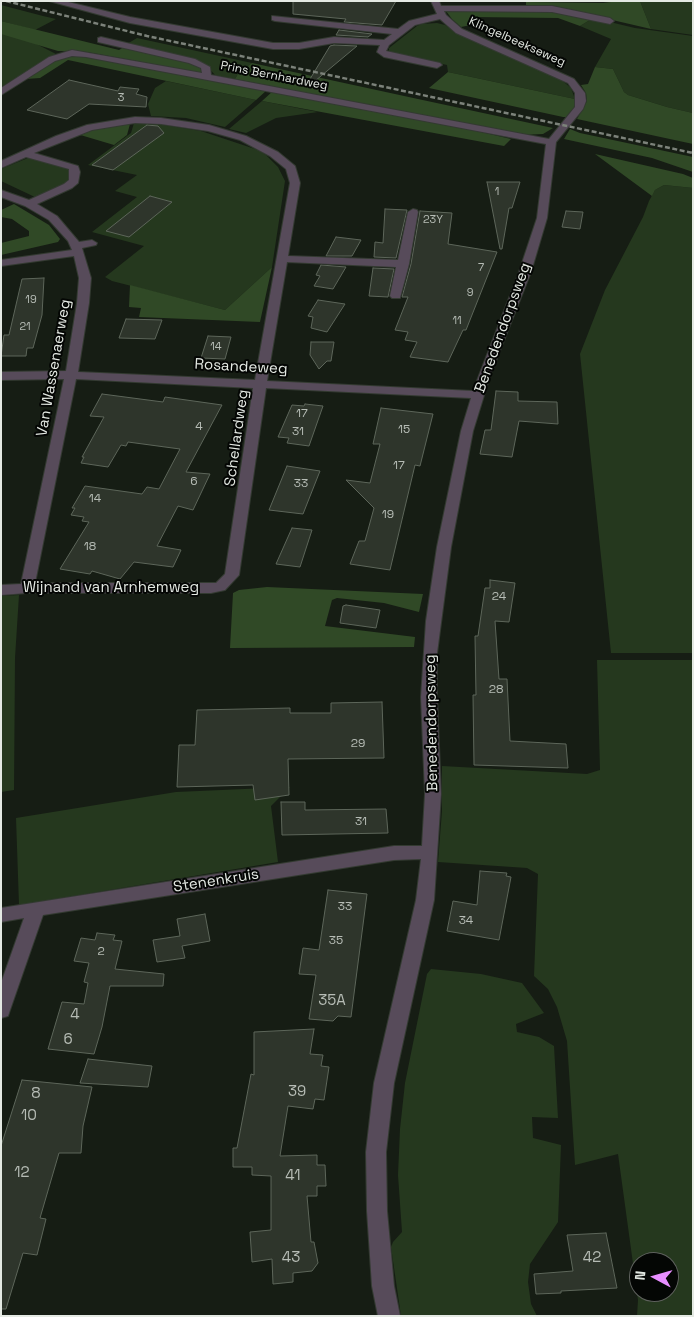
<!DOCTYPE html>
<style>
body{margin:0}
#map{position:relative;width:694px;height:1317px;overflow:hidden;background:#161d14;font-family:"Space Grotesk",sans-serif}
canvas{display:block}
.frame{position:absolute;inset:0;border:2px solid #e4e9e3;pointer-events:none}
.north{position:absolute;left:629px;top:1252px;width:50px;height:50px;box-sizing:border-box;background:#040604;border:1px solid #5e615d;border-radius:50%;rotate:276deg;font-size:14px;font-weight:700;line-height:20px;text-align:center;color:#e4e9e3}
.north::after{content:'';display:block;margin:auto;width:18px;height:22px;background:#e88eff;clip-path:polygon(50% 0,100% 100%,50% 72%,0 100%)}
</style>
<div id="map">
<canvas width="694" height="1317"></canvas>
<div class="frame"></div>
<div class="north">N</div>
</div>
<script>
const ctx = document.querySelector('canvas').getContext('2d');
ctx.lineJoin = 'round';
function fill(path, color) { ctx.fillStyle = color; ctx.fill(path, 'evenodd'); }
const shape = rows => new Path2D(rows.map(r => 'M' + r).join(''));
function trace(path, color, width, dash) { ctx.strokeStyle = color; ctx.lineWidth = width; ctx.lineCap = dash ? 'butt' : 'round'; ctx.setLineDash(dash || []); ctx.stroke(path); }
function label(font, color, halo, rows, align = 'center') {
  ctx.font = font + ' "Space Grotesk",sans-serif'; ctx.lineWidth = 4; ctx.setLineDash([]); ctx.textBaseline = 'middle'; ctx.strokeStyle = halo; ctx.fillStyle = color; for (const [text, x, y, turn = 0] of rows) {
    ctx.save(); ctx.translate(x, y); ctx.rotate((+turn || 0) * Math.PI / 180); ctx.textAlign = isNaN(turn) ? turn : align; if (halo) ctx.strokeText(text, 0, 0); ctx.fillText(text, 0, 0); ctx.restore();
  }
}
const green = shape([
 [640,1,693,1,693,35,651,29],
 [1,5,43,16,56,19,35,30,1,21],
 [593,18,635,28,693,36,693,113,667,107,628,95,624,92,613,69,595,67,611,39,580,26],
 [422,24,437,23,445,25,463,36,559,78,571,88,575,99,448,72,447,65,389,52,389,48,417,26],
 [1,26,56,54,1,87],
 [137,38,252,63,239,72,235,79,215,75,206,65,194,60,127,44],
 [166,81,256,100,225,127,186,118,151,116,148,104,155,88],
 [262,101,318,112,276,118,246,133,229,129],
 [134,123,151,123,201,131,258,150,266,155,278,167,285,181,272,267,225,310,112,281,105,277,144,246,92,232,137,197,115,191,137,175,88,165,131,133],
 [28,158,35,158,70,169,71,180,66,184,37,198,1,181,1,169],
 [664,185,693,188,693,653,611,653,580,354,605,290,643,217,649,201,655,190],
 [19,595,15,658,14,790,1,792,1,596],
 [597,660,693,660,693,1316,637,1316,638,1300,618,1154,575,1165,567,1041,557,1007,548,989,534,976,538,874,527,868,438,862,442,811,442,766,587,774,600,770],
 [639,1262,669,1262,669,1292,639,1292],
 [290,787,271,806,278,862,19,905,16,818,176,792],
 [431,969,481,974,522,983,544,1013,516,1024,517,1032,539,1037,554,1046,558,1118,532,1117,533,1138,561,1145,558,1222,530,1264,528,1282,531,1304,537,1316,401,1316,391,1247,393,1242,402,1232,398,1175,400,1129,405,1083,427,974]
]);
const forest = shape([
 [619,1,640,1,651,29,578,12,526,7,526,2,603,3],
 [447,10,552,10,593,18,580,26,558,18,472,17,469,18,471,25,461,27,452,19,446,11],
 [1,21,119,50,124,47,190,63,200,66,203,69,202,73,87,52,58,51,1,34],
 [72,56,85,56,267,90,256,100,68,60,40,78,26,79,54,61],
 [252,63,418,99,553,128,543,134,521,135,235,79,239,72],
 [595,67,613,69,624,92,628,95,667,107,693,113,693,144,577,119,587,101,586,93,581,85,588,84],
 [448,72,575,99,574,108,566,117,563,117,429,88],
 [273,91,460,127,511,139,504,146,262,101],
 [130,124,127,135,114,145,77,134,101,128],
 [570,129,580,133,693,157,693,172,652,158,564,139],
 [595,154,683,174,693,178,693,188,664,185,655,190,652,196],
 [14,204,49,225,60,239,58,242,1,255,1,243,29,236,29,231,12,219,1,217,1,210],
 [272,267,260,322,139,317,141,308,129,307,130,285,225,310],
 [267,587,423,594,419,612,384,603,337,598,332,600,325,626,415,637,414,647,230,648,233,593,239,590]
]);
const building = shape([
 [293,1,396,1,382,25,344,22,346,19,293,14,293,1],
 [339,30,372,34,368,37,336,35,339,30],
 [334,45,357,46,309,86,307,84,330,46,334,45],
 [69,80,118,91,120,87,139,89,136,94,147,97,146,107,89,104,67,119,27,110,69,80],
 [147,125,158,126,164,133,113,170,92,165,147,125],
 [487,182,520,182,512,208,509,208,502,249,500,249,487,182],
 [150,196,172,202,129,237,106,231,150,196],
 [385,209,407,210,396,258,374,257,375,242,383,243,385,209],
 [420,211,452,213,448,244,497,252,466,330,463,330,448,362,410,357,417,342,405,340,408,332,395,330,408,297,402,297,411,264,420,211],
 [566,211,583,212,580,229,562,227,566,211],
 [336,237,361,240,352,256,326,256,336,237],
 [321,265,346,267,333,289,314,286,320,276,316,275,321,265],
 [373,268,394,269,388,297,369,296,373,268],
 [44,278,42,315,33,348,27,348,26,356,1,356,4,335,9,335,22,279,44,278],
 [318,300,345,304,327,332,311,328,313,317,308,316,318,300],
 [126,319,162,320,155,339,119,338,126,319],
 [208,336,231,337,225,359,201,358,208,336],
 [311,342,334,342,331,361,327,361,319,369,310,355,311,342],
 [496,391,518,392,518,401,557,402,558,424,519,421,512,457,480,454,485,430,491,430,496,391],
 [102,394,163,402,165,397,222,405,186,472,210,474,193,510,178,506,157,546,181,550,173,567,134,562,120,579,92,571,90,574,60,569,89,522,82,521,84,517,71,515,75,508,72,508,85,486,142,494,147,487,159,489,180,449,128,442,126,446,121,445,108,467,81,463,84,457,82,457,104,417,90,416,102,394],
 [305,404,323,406,309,446,287,443,289,438,278,437,292,405,304,406,305,404],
 [381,408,433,414,420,466,415,465,390,570,350,564,359,541,365,541,374,508,346,480,370,483,380,444,373,444,381,408],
 [287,466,320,471,303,514,269,510,287,466],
 [292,528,312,530,300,567,276,564,292,528],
 [490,580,515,583,509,622,495,621,499,679,507,679,510,741,566,744,568,768,474,765,473,695,476,695,475,636,478,636,485,588,490,588,490,580],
 [346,605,380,610,376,628,340,623,343,606,346,605],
 [382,702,384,758,288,759,289,795,255,800,253,785,177,787,179,745,195,745,197,710,290,708,290,713,331,713,331,703,382,702],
 [281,802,305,802,305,810,386,809,388,833,282,835,281,802],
 [480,871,507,873,506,876,511,877,499,940,447,931,453,901,477,905,480,871],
 [328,890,367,894,351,1017,338,1016,333,1021,309,1019,316,975,299,974,303,948,319,950,328,890],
 [205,914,210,941,182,946,185,958,157,962,153,940,180,936,177,919,205,914],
 [97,933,115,935,113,940,122,941,115,969,164,974,163,986,110,986,102,1027,94,1054,48,1049,62,1002,84,1004,88,983,84,982,89,963,74,961,81,938,95,940,97,933],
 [314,1029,310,1054,323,1055,321,1066,329,1067,324,1100,315,1099,313,1109,288,1106,280,1156,317,1155,317,1165,325,1165,326,1186,317,1186,317,1196,307,1196,311,1242,314,1242,318,1263,312,1271,293,1273,293,1282,273,1284,272,1259,252,1262,250,1232,271,1230,271,1176,252,1175,252,1167,233,1167,233,1148,237,1148,251,1074,254,1075,254,1032,314,1029],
 [88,1059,152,1066,148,1087,80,1083,88,1059],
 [22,1080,92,1087,83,1126,81,1153,59,1153,40,1218,46,1219,37,1255,23,1253,6,1309,1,1309,1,1146,22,1080],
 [606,1233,617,1288,561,1291,561,1293,536,1294,534,1274,573,1271,567,1235,606,1233]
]);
const minor = shape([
 [49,1,64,1,130,17,273,43,299,43,334,37,384,40,392,34,275,21,272,20,272,16,398,29,409,21,437,14,431,1,439,1,441,6,552,6,610,18,614,21,610,24,552,12,444,11,446,15,462,29,574,79,585,93,586,101,583,109,556,142,547,218,531,272,490,376,473,431,451,547,437,653,437,697,441,794,434,900,394,1083,386,1152,387,1211,394,1286,400,1316,378,1316,372,1286,367,1211,366,1152,374,1083,416,900,421,859,394,860,43,915,10,1010,8,1016,1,1018,1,983,24,918,1,922,1,908,394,846,422,846,425,794,421,697,426,621,437,547,461,431,471,398,266,388,239,575,225,590,211,593,27,593,1,595,1,585,21,584,64,379,1,380,1,372,66,371,77,303,79,278,74,256,1,266,1,260,72,250,68,241,49,220,25,206,1,197,1,190,29,200,64,184,69,180,69,169,26,157,1,168,1,161,56,136,87,125,135,117,161,118,209,125,246,136,278,152,295,166,300,183,288,256,398,260,408,212,413,209,417,210,418,212,409,264,400,298,392,298,390,296,396,267,287,262,267,381,473,391,519,272,537,218,546,144,86,57,72,56,55,61,1,95,1,88,49,57,72,50,202,73,201,68,189,63,98,42,98,38,101,37,195,59,210,67,211,75,549,139,575,107,575,93,568,83,456,33,440,19,415,25,389,45,386,51,440,63,442,65,437,68,384,57,377,52,380,45,334,43,299,49,273,49,130,23,49,1],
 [135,123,161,124,208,131,240,140,270,156,286,169,290,183,255,380,78,372,89,303,91,278,82,248,96,245,97,243,92,240,79,242,57,216,37,204,72,188,78,183,80,172,78,166,34,153,92,130,135,123],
 [76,379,253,388,225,574,216,583,35,583,76,379]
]);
const rail = shape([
 [6,1,147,36,693,153]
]);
const farNumbernames = [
 ["3",121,98],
 ["1",497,192],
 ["23Y",433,220],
 ["7",481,268],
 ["9",470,293],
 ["19",31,300],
 ["11",457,321],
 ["21",25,327],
 ["14",216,347]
];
const farStreetnames = [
 ["Klingelbeekseweg",517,42,24],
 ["Prins Bernhardweg",274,76,11]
];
const numberNames = [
 ["17",302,414],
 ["4",199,427],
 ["15",404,430],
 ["31",298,432],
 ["17",399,466],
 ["6",194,482],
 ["33",301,484],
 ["14",95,499],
 ["19",388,515],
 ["18",90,547],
 ["24",499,597],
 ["28",496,690],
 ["29",358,744],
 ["31",361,822],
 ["33",345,907],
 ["34",466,921],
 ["35",336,941],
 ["2",101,952]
];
const streetNames = [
 ["Benedendorpsweg",503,328,-70],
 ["Rosandeweg",241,367,3],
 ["Van Wassenaerweg",54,368,-80],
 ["Schellardweg",237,438,-82],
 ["Wijnand van Arnhemweg",111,588],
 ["Benedendorpsweg",432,723,-91],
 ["Stenenkruis",216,881,-9]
];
const nearNumbernames = [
 ["35A",332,1001],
 ["4",75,1015],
 ["6",68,1040],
 ["39",297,1092],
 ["8",36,1094],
 ["10",29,1116],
 ["12",22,1173],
 ["41",293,1176],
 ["43",291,1258],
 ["42",592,1258]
];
fill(green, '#25381e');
fill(forest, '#304926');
fill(building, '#2e352b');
trace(building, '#5d665a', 1);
trace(minor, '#333a31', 2);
fill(minor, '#574b5a');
trace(rail, '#7c827a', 2.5, [5, 2.5]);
label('11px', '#b6bcb5', null, farNumbernames);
label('12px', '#e4e9e3', '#040604', farStreetnames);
label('12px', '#b6bcb5', null, numberNames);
label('15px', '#e4e9e3', '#040604', streetNames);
label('15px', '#b6bcb5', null, nearNumbernames);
</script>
